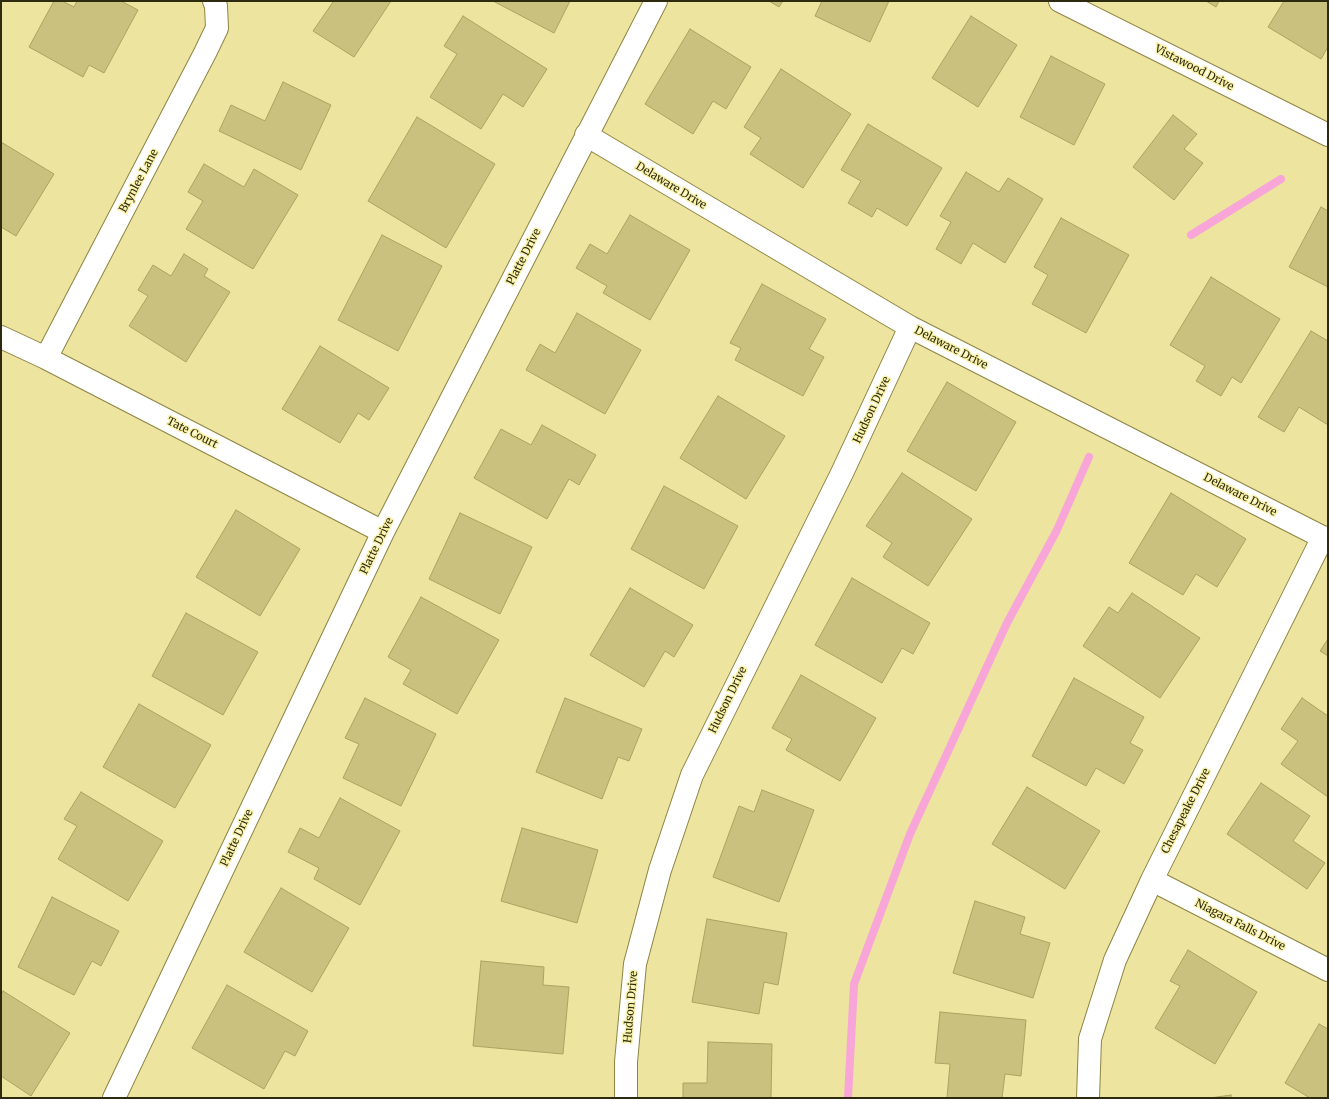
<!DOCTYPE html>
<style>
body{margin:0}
#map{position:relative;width:1329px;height:1099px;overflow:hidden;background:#ece49f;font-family:Merriweather,serif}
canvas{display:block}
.frame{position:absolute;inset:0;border:2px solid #2d2a0e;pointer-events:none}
</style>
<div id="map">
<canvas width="1329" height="1099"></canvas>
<div class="frame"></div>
</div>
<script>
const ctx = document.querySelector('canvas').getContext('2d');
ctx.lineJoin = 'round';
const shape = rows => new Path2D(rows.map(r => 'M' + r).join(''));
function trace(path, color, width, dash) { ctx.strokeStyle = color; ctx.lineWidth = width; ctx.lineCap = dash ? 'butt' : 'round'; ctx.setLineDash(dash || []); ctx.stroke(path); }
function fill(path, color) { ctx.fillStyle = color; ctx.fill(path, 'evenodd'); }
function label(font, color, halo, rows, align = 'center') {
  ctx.font = font + ' Merriweather,serif'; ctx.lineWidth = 3; ctx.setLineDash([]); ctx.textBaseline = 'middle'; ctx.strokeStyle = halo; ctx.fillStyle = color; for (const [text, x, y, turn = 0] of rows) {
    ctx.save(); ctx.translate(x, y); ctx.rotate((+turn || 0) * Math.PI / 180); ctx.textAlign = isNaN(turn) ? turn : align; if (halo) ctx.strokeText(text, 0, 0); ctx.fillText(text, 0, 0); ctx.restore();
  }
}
const stream = shape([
 [1191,235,1281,179],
 [848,1098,854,984,910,834,1007,623,1057,530,1089,457]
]);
const building = shape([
 [54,1,62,1,74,7,77,1,121,1,138,10,104,73,89,65,83,77,29,47,54,1],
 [331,1,391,1,354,57,313,31,333,2,331,1],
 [493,1,570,1,554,33,493,1],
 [769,1,783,1,779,7,769,1],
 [822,1,889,1,870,42,815,16,822,1],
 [1206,1,1219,1,1216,7,1206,1],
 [1284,1,1328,1,1328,47,1321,59,1268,27,1284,1],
 [463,16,547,69,523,107,503,94,481,129,430,97,457,54,444,46,463,16],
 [971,16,1017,45,978,107,932,78,971,16],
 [690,29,751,67,726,109,713,101,693,134,645,104,690,29],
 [1051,56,1105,84,1074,145,1020,117,1051,56],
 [781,69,851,114,803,188,750,154,761,138,744,127,781,69],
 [283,82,331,105,301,170,219,131,231,105,265,121,283,82],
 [1173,115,1197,134,1184,149,1203,163,1174,200,1133,167,1173,115],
 [417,117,495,164,446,248,368,201,417,117],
 [868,124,942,168,907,226,877,208,872,217,848,203,861,181,841,170,868,124],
 [1,142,54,174,16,236,1,227,1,142],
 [204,164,244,187,254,169,298,195,253,269,186,229,203,201,188,192,204,164],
 [966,172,999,192,1008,178,1043,199,1005,263,973,243,961,264,936,249,951,222,940,216,966,172],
 [1321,207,1328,211,1328,287,1289,267,1321,207],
 [630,215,690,250,650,320,603,293,607,286,576,268,590,244,607,254,630,215],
 [1061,218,1129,255,1086,333,1032,304,1048,275,1034,267,1061,218],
 [382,235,442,266,398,351,338,320,382,235],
 [184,254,208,269,204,276,230,292,186,362,129,326,148,296,138,290,153,265,171,276,184,254],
 [1211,277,1280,319,1241,383,1232,377,1221,396,1196,381,1205,366,1170,345,1211,277],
 [762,284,826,319,809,349,824,357,803,396,735,360,741,348,730,343,762,284],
 [577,313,641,350,605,414,526,370,540,344,555,353,577,313],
 [1311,331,1328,341,1328,425,1299,407,1284,432,1258,417,1311,331],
 [320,346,389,388,369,420,358,413,340,443,282,409,320,346],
 [947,382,1016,422,976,491,907,451,947,382],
 [718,396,785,436,746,499,680,458,718,396],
 [542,425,596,455,579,485,569,479,547,519,474,478,501,429,531,445,542,425],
 [902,473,972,519,928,586,883,557,892,543,866,526,902,473],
 [664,486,738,526,704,589,631,549,664,486],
 [1171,493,1246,539,1217,587,1196,574,1183,595,1129,563,1171,493],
 [236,510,300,549,260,616,196,577,236,510],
 [460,513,532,547,500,614,429,579,460,513],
 [852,578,930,623,913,654,902,648,882,683,815,645,852,578],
 [630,588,693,625,674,657,665,651,644,687,590,655,630,588],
 [1132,593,1200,638,1160,698,1083,646,1109,607,1118,613,1132,593],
 [421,597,499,640,457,714,403,684,411,670,388,657,421,597],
 [186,613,258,652,223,715,152,676,186,613],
 [1328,639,1328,656,1320,651,1328,639],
 [801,675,876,718,840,781,786,750,792,739,772,728,801,675],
 [1074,678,1144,717,1130,743,1143,750,1124,784,1096,768,1086,786,1032,756,1074,678],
 [365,698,436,734,401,806,343,778,359,744,345,738,365,698],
 [565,698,642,729,629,761,618,757,602,799,536,772,565,698],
 [1302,698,1328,716,1328,797,1281,764,1298,741,1281,729,1302,698],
 [139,704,211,745,175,808,103,767,139,704],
 [1261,783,1310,816,1293,841,1325,863,1307,889,1227,834,1261,783],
 [1027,787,1100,831,1065,889,992,844,1027,787],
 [762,790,814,810,779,902,713,877,739,806,754,812,762,790],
 [81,792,163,841,128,901,58,859,77,826,64,819,81,792],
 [340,798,400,831,360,905,314,879,319,868,288,852,300,828,319,838,340,798],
 [522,828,598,850,577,923,501,901,522,828],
 [281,888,349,928,312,992,244,952,281,888],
 [52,897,119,931,101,966,92,961,74,995,18,967,52,897],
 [975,901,1025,917,1020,934,1050,943,1033,998,953,973,975,901],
 [707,919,787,933,778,985,764,982,759,1014,692,1002,707,919],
 [1188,950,1257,992,1215,1064,1155,1028,1180,986,1170,981,1188,950],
 [481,961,544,967,543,985,569,987,563,1054,473,1046,481,961],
 [227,985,308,1031,295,1056,285,1051,264,1089,192,1048,227,985],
 [3,991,70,1033,31,1096,1,1076,1,995,3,991],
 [940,1012,1026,1020,1021,1076,1005,1074,1002,1098,947,1098,950,1064,935,1063,940,1012],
 [1319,1024,1328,1029,1328,1098,1310,1098,1285,1083,1319,1024],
 [708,1042,772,1044,771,1098,683,1098,683,1083,707,1083,708,1042],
 [1231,1095,1231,1098,1210,1098,1231,1095]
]);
const minor = shape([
 [1060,1,1328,135],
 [586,135,910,327,1328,540],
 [1,337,46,358,383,532],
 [46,358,205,53,217,28,216,6,214,1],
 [1152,880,1328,970],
 [114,1098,383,532,656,1],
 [626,1098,626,1062,635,964,660,870,692,775,842,473,910,327],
 [1088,1098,1090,1039,1115,960,1152,880,1323,537]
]);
const streetNames = [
 ["Vistawood Drive",1194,68,27],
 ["Brynlee Lane",139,181,-62],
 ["Delaware Drive",671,186,31],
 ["Platte Drive",524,257,-63],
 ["Delaware Drive",951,348,27],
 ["Hudson Drive",872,410,-65],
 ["Tate Court",192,433,27],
 ["Delaware Drive",1240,495,27],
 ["Platte Drive",377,546,-64],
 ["Hudson Drive",728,700,-64],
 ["Chesapeake Drive",1186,811,-63],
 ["Platte Drive",237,838,-65],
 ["Niagara Falls Drive",1240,925,27],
 ["Hudson Drive",631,1007,-85]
];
trace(stream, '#f8a5d8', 8);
fill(building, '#c9c17d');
trace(building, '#aba360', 1);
trace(minor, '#8d8543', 24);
trace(minor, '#fff', 22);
label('11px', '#2d2a0e', '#f9f2ac', streetNames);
</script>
